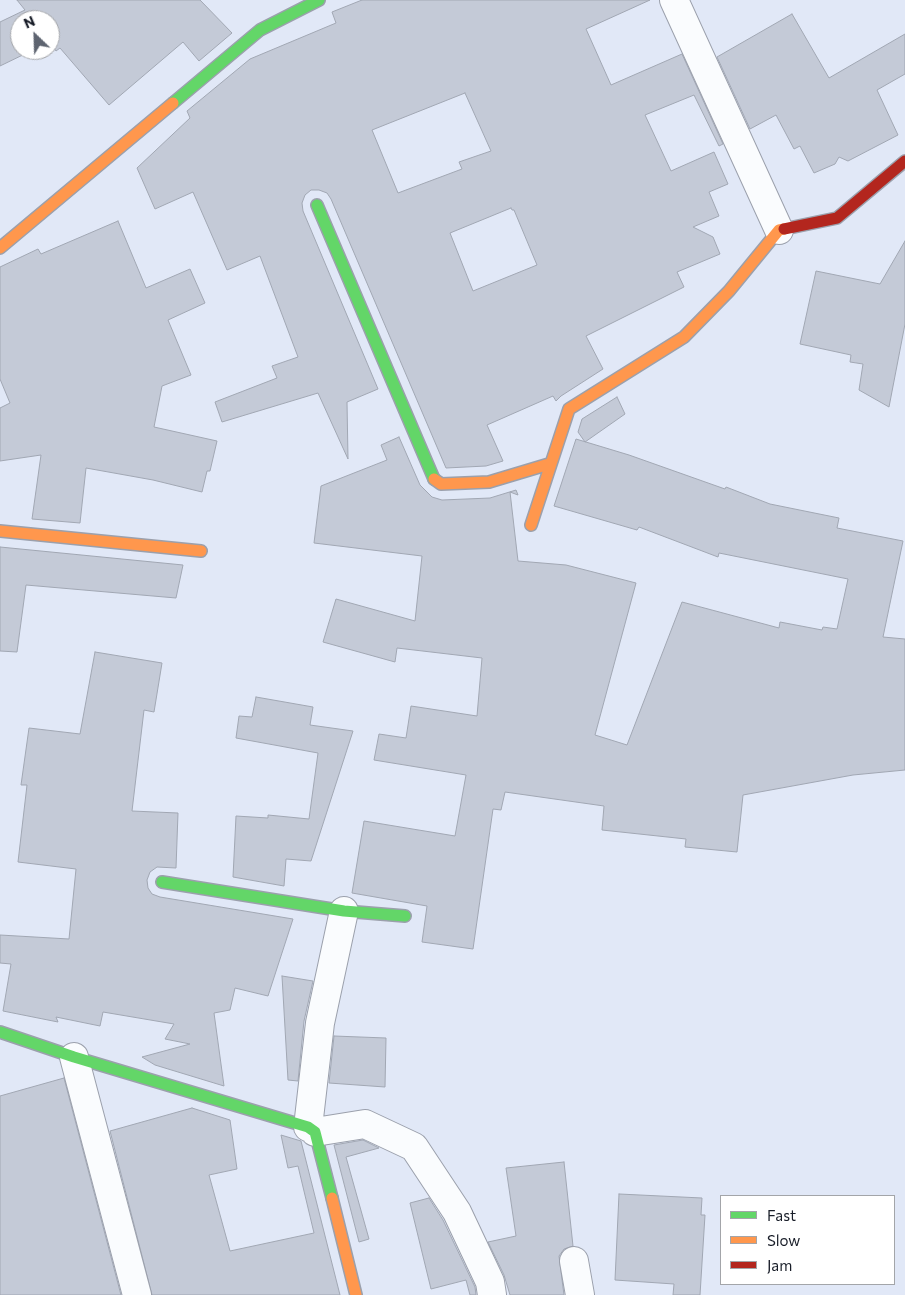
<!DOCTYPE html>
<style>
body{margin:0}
#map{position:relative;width:905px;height:1295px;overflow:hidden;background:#e1e8f7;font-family:Commissioner,sans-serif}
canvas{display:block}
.legend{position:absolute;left:720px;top:1195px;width:175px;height:90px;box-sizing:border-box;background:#fff;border:1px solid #a3a5a9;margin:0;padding:6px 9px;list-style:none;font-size:15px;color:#181d28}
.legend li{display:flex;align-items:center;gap:10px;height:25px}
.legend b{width:25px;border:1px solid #a3a5a9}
.north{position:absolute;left:10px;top:10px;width:50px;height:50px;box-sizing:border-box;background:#fff;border:1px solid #a3a5a9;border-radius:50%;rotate:336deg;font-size:14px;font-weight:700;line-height:20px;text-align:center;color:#181d28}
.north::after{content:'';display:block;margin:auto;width:18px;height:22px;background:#5e6470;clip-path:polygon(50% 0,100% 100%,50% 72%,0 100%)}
</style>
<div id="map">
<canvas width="905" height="1295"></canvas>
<ul class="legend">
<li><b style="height:6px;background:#63d668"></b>Fast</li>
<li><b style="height:6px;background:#ff974d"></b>Slow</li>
<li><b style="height:6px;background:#b3261e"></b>Jam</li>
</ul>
<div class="north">N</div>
</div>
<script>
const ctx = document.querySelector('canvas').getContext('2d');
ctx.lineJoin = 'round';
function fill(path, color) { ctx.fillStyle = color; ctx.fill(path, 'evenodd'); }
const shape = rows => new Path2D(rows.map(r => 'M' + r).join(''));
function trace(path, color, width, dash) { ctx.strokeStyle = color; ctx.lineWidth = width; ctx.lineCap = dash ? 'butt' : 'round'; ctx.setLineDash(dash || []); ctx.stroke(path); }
const building = shape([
 [17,0,200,0,232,33,199,61,183,42,109,105,60,48,56,51,50,43,50,20,20,20,20,50,33,50,0,66,0,22,25,10,17,0],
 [362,0,650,0,586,29,611,85,682,54,723,144,719,146,694,95,645,115,671,171,714,152,728,184,709,192,719,216,693,227,713,237,720,254,677,272,684,287,586,336,603,369,561,396,556,401,553,396,487,425,503,461,486,466,446,468,331,199,327,193,319,190,311,190,305,195,302,203,303,211,378,389,347,402,348,459,318,393,222,422,215,402,277,378,272,366,298,357,260,256,227,270,193,192,155,209,137,168,190,118,187,111,250,59,336,23,332,12,362,0],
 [465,93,491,151,459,162,462,169,398,193,372,130,465,93],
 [511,208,512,210,514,210,537,265,473,291,450,233,511,208],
 [792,14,829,78,905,34,905,74,877,90,898,135,848,161,839,157,835,164,814,173,800,146,794,149,776,115,750,129,717,57,792,14],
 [118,221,146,288,190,269,205,303,168,320,191,375,162,386,154,427,217,441,210,471,207,471,202,492,153,480,86,468,80,523,32,519,41,455,0,461,0,408,10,403,0,379,0,267,38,249,41,254,118,221],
 [905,241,905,324,889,407,859,390,863,364,850,362,851,355,800,344,816,271,880,284,905,241],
 [617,397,625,414,585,442,578,432,582,419,617,397],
 [399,437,420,485,432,497,442,500,490,498,516,490,518,495,510,492,518,561,566,565,636,583,595,735,627,745,682,602,779,628,780,622,822,630,823,627,837,629,848,579,719,553,718,557,639,527,637,530,554,506,576,439,629,455,725,489,726,487,770,504,839,518,837,528,903,541,883,637,905,639,905,770,853,775,743,795,737,852,685,847,686,839,602,830,604,806,505,792,501,810,493,809,473,949,422,942,427,906,352,893,364,821,455,836,466,775,374,760,379,734,406,738,411,706,477,716,482,658,397,648,395,662,323,642,336,599,415,621,422,556,314,543,321,486,387,460,381,445,399,437],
 [0,547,183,565,176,598,26,585,17,652,0,651,0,547],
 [95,652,162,663,154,712,144,710,132,811,178,813,176,868,157,867,150,872,147,880,148,888,152,894,160,897,293,919,268,996,235,988,230,1010,214,1013,224,1086,155,1065,142,1057,190,1044,165,1039,174,1024,103,1012,100,1026,56,1017,58,1022,3,1011,11,964,0,963,0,935,69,939,76,869,18,862,27,785,21,785,29,728,80,734,95,652],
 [256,697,313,707,310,725,353,731,311,861,286,859,284,886,233,877,236,816,268,818,268,815,309,819,318,753,236,738,239,716,252,717,256,697],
 [282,976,313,981,304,1021,298,1081,288,1080,282,976],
 [334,1036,386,1038,385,1087,329,1083,334,1036],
 [64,1078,121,1295,0,1295,0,1096,64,1078],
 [192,1108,230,1120,237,1169,209,1175,230,1251,314,1233,298,1166,288,1168,281,1135,301,1141,340,1295,152,1295,110,1131,192,1108],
 [363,1140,379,1148,346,1157,369,1239,359,1242,334,1145,363,1140],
 [564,1162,573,1246,564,1249,559,1256,564,1295,510,1295,504,1275,488,1242,516,1236,506,1168,564,1162],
 [619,1194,702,1198,701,1215,705,1215,700,1295,673,1295,674,1284,615,1280,619,1194],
 [429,1198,443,1220,475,1287,476,1295,470,1295,466,1280,431,1289,410,1203,429,1198]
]);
const street = shape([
 [674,0,779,230],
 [74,1057,137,1295],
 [308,1127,320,1023,344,911],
 [315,1132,365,1124,414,1147,457,1212,490,1282,492,1295],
 [574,1261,580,1295]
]);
const fast = shape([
 [173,103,260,30,319,0],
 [317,205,434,479],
 [162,882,344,911,405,916],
 [0,1032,74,1057,308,1127,315,1132,332,1198]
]);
const slow = shape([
 [0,248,173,103],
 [434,479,441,484,489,482,549,464],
 [531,525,569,409,684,337,729,291,779,230,784,229],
 [0,531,201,551],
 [332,1198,356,1295]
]);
const jam = shape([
 [784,229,837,218,905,161]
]);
fill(building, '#c4cad7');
trace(building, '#a1a7b3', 1);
trace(street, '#9ba0ac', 30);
trace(fast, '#9ba0ac', 14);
trace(slow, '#9ba0ac', 14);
trace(jam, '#9ba0ac', 14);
trace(street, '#fafcfe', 28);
trace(fast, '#63d668', 11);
trace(slow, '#ff974d', 11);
trace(jam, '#b3261e', 11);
</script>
